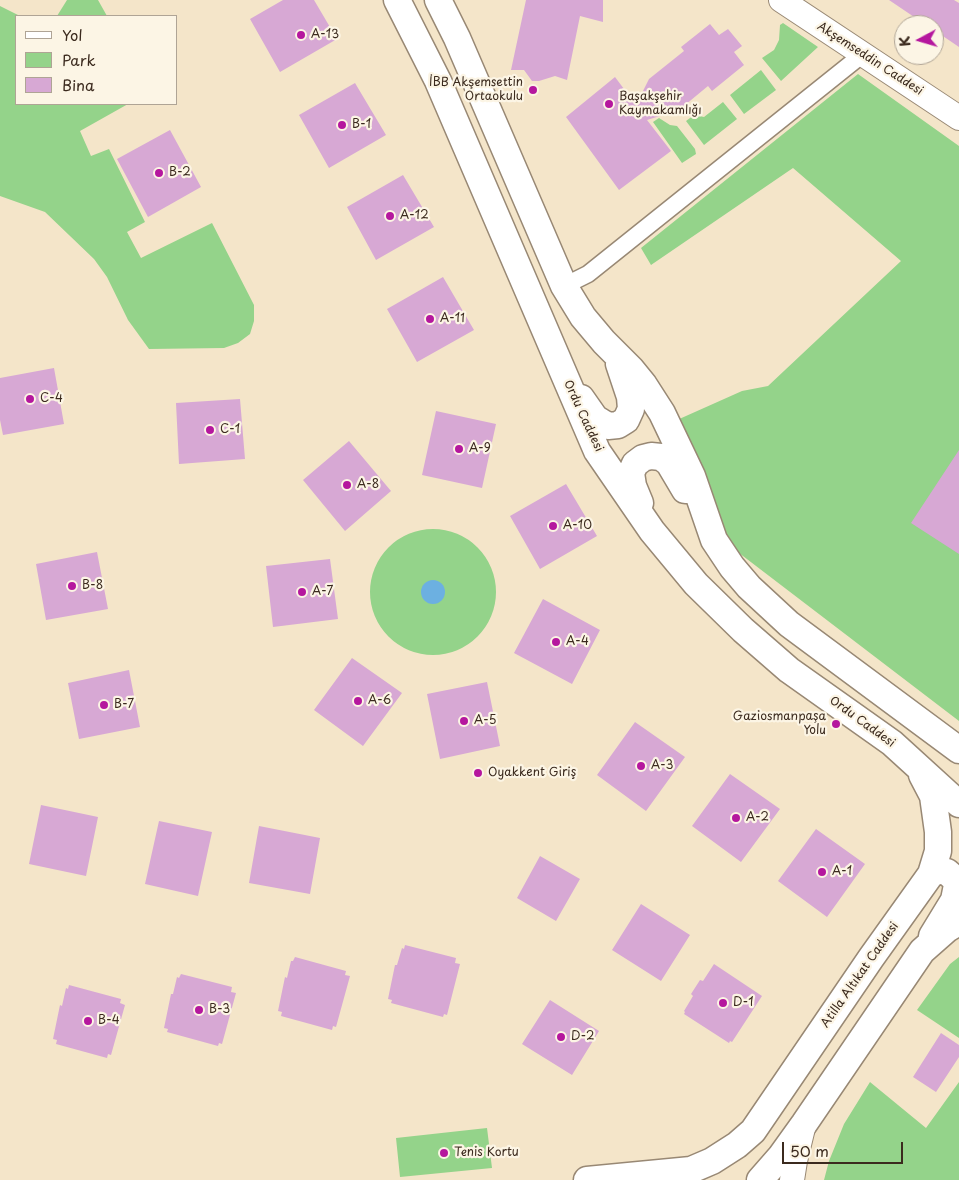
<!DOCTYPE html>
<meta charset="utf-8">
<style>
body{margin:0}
#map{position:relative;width:959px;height:1180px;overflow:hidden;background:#f4e5c9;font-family:"Playpen Sans",sans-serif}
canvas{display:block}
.legend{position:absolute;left:15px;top:15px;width:162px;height:90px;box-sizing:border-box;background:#fcf5e5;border:1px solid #afa495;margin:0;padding:6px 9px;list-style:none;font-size:15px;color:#3b2a1e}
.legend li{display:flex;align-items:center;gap:10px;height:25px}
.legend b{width:25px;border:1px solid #afa495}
.north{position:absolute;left:894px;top:15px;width:50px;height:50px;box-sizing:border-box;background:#fcf5e5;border:1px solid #afa495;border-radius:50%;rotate:264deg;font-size:14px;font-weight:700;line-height:20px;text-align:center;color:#3b2a1e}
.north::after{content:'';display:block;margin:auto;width:18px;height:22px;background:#b5179e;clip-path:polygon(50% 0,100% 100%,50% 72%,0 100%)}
.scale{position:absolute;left:782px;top:1142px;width:121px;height:22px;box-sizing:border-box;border:2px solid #3b2a1e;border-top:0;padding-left:6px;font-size:15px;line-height:18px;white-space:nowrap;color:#3b2a1e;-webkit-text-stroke:4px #fcf5e5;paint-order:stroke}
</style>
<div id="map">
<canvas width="959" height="1180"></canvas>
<ul class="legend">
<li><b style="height:6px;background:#fff"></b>Yol</li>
<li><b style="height:14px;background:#94d38a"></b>Park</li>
<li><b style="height:14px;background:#d7a8d4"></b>Bina</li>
</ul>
<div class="north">K</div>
<div class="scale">50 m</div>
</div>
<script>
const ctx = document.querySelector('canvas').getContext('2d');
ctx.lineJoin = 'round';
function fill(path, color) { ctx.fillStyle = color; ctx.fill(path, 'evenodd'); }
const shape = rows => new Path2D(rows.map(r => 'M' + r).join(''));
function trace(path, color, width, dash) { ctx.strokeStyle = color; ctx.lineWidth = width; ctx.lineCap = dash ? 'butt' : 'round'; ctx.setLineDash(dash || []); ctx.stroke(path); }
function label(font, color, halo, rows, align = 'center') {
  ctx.font = font + ' "Playpen Sans",sans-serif'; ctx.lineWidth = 4.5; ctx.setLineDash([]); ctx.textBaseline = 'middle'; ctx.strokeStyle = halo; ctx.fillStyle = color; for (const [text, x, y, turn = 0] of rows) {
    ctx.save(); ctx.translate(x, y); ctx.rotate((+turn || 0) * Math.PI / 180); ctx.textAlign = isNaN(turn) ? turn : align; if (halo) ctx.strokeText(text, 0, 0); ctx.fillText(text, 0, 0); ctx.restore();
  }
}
const green = shape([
 [67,0,98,0,107,16,57,16],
 [0,6,20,16,16,16,16,104,128,104,80,131,91,156,109,149,145,222,127,232,141,258,212,223,254,305,254,321,250,334,238,343,224,348,149,349,128,320,107,277,94,259,45,212,0,196],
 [783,23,818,47,781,81,762,58,774,50,779,40,780,25],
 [761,70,776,90,744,114,730,95],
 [858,74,959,146,959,721,722,540,677,420,742,391,768,386,901,261,793,168,651,265,641,248],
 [723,102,737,119,704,145,686,121,694,115,704,117],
 [659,118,670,125,677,126,695,149,696,154,682,163,653,122],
 '370 592a63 63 0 1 1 126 0a63 63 0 1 1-126 0Z',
 [959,957,959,1038,917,1010,950,964],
 [870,1082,926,1128,959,1082,959,1180,824,1180,829,1161,844,1124],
 [487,1128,492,1168,400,1177,396,1138]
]);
const water = shape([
 '421 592a12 12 0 1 1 24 0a12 12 0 1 1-24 0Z'
]);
const building = shape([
 [283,0,314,0,337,39,280,72,250,19],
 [526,0,603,0,603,22,580,16,567,80,555,76,539,81,532,81,524,70,511,70],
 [889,0,954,0,959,3,959,47,934,30,934,25,926,25],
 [710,24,719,35,728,29,742,46,734,52,744,65,712,91,708,86,679,110,647,120,671,151,619,190,566,117,615,77,636,105,649,79,684,51,681,47],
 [355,83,386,135,329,168,299,115],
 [170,130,201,187,148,217,117,159],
 [403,175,434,227,376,260,347,207],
 [443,277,474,330,417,362,387,309],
 [54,368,64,424,3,435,0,420,0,378],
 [240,399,245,459,179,464,176,403],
 [436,411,496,424,482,488,422,475],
 [349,441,391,491,345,531,303,480],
 [959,450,959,554,911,523],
 [566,484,597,536,540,569,510,516],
 [97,552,108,609,46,620,36,564],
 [330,559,338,619,273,627,266,566],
 [543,599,600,630,572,684,514,653],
 [352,658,402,693,363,746,314,710],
 [129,670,140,727,79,739,68,683],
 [487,682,500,746,440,759,427,694],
 [635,722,685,757,646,811,597,775],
 [730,774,780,809,741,862,692,826],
 [41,805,98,817,86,876,29,864],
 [159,821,212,832,198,896,145,884],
 [259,826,320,838,310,894,249,883],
 [816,829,865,864,827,917,778,881],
 [540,856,580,879,556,921,517,898],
 [641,904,690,935,661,981,612,950],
 [405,945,456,958,455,963,460,964,447,1015,444,1014,443,1017,391,1003,392,1000,388,999,395,965,397,965,402,948,404,949],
 [295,957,346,971,345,975,350,976,336,1027,333,1026,332,1030,281,1016,282,1012,278,1011,285,977,287,978,291,961,293,961],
 [714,964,762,996,732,1042,730,1041,729,1043,684,1014,685,1012,684,1011,693,996,691,994,700,980,703,981],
 [181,974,232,987,231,992,236,993,222,1044,219,1043,218,1046,167,1032,168,1029,164,1028,171,994,173,994,177,977,179,978],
 [69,985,121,999,120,1003,125,1005,111,1055,108,1054,107,1058,56,1044,57,1040,53,1039,60,1005,62,1006,66,988,68,989],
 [550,1000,599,1031,572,1075,522,1044],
 [941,1033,959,1045,959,1057,936,1092,913,1077]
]);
const street = shape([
 [564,286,588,274,863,54]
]);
const secondary = shape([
 [781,0,959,118],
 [792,1180,795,1161,803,1128]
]);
const primary = shape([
 [397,0,438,81,597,451,652,531,696,584,743,630,789,670,892,743,959,804],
 [438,0,457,38,564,286,583,317,604,342,631,369,644,385,662,413,692,476,714,540,732,567,749,587,789,624,959,750],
 [581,398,595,418,608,426,618,425,626,420,631,409,630,397,619,364],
 [640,503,633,486,631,473,635,464,643,458,651,456,661,457,669,463,685,490],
 [931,874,941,870,947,872,955,879,957,885,954,900,932,936],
 [587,1180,691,1170,712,1161,737,1145,753,1131,871,958,931,874,938,851,938,832,933,796,922,775],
 [760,1180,781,1156,804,1124,922,951,947,929,959,922]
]);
const markers = [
 [301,35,5,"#b5179e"],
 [533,90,5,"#b5179e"],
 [609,104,5,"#b5179e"],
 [342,125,5,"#b5179e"],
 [159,173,5,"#b5179e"],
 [390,216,5,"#b5179e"],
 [430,319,5,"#b5179e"],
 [30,399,5,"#b5179e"],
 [210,430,5,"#b5179e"],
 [459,449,5,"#b5179e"],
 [347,485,5,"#b5179e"],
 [553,526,5,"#b5179e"],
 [72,586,5,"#b5179e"],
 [302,592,5,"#b5179e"],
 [556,642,5,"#b5179e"],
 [358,701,5,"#b5179e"],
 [104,705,5,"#b5179e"],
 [464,721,5,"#b5179e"],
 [836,724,5,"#b5179e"],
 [641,766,5,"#b5179e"],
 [478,773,5,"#b5179e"],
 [736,818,5,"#b5179e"],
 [822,872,5,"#b5179e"],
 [723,1003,5,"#b5179e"],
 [199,1010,5,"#b5179e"],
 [88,1021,5,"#b5179e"],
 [561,1037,5,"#b5179e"],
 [444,1153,5,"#b5179e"]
];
const poiNames = [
 ["A-13",311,35],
 ["İBB Akşemsettin",523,83,"right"],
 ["Ortaokulu",523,97,"right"],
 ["Başakşehir",619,97],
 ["Kaymakamlığı",619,111],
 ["B-1",352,125],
 ["B-2",169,173],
 ["A-12",400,216],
 ["A-11",440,319],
 ["C-4",40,399],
 ["C-1",220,430],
 ["A-9",469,449],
 ["A-8",357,485],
 ["A-10",563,526],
 ["B-8",82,586],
 ["A-7",312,592],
 ["A-4",566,642],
 ["A-6",368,701],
 ["B-7",114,705],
 ["Gaziosmanpaşa",826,717,"right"],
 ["Yolu",826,731,"right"],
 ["A-5",474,721],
 ["A-3",651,766],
 ["Oyakkent Giriş",488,773],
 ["A-2",746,818],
 ["A-1",832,872],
 ["D-1",733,1003],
 ["B-3",209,1010],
 ["B-4",98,1021],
 ["D-2",571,1037],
 ["Tenis Kortu",454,1153]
];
const streetNames = [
 ["Akşemseddin Caddesi",870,59,33],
 ["Ordu Caddesi",583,416,65],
 ["Ordu Caddesi",862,722,36],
 ["Atilla Altıkat Caddesi",860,975,-55]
];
fill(green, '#94d38a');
fill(water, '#6cb0e1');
fill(building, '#d7a8d4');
trace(street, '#988874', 19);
trace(secondary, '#988874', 26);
trace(primary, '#988874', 29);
trace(street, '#fff', 16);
trace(secondary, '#fff', 24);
trace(primary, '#fff', 26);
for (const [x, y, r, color] of markers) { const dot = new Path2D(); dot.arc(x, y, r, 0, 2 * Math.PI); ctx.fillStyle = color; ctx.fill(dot); trace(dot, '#fcf5e5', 2); }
label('12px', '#3b2a1e', '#fcf5e5', poiNames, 'left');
label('12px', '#3b2a1e', '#fcf5e5', streetNames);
</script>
